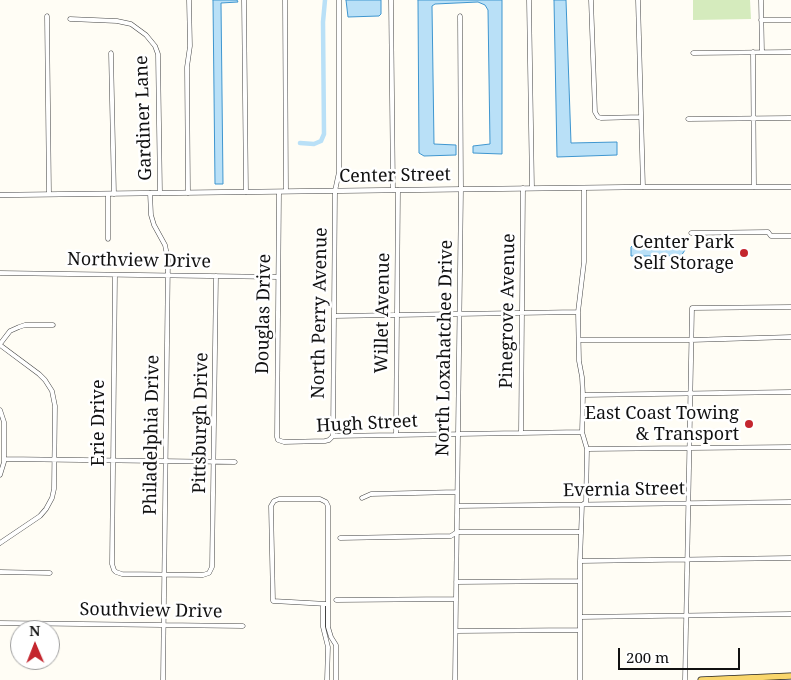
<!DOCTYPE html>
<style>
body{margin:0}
#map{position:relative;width:791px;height:680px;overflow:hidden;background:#fffdf5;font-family:"Noto Serif",serif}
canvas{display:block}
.north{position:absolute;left:10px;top:620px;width:50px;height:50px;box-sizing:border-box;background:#fff;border:1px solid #a0a0a0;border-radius:50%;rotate:359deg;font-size:14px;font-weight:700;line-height:20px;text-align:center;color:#111}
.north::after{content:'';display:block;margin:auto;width:18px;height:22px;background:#c4262e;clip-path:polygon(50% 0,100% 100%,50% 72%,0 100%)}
.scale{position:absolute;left:618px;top:648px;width:122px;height:22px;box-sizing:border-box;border:2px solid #111;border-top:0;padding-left:6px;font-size:15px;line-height:18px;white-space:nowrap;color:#111;-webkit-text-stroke:4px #fff;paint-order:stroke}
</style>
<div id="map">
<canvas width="791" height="680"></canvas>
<div class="north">N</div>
<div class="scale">200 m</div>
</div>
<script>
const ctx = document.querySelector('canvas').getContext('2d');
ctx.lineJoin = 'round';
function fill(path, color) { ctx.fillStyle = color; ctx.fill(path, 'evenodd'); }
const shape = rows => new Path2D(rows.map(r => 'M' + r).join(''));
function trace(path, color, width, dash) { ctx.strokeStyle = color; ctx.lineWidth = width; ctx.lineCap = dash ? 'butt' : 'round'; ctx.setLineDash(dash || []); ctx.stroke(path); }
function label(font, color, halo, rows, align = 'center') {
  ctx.font = font + ' "Noto Serif",serif'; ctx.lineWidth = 5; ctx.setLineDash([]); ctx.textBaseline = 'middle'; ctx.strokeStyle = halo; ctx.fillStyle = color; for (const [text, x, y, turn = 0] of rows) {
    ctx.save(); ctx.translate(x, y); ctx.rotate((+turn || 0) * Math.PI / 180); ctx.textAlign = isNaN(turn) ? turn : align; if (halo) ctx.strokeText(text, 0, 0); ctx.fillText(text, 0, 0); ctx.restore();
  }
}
const green = shape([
 [693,0,750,0,751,19,693,20]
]);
const water = shape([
 [213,0,237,0,238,2,221,3,223,184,215,184,213,0],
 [346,0,381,0,381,14,379,16,348,17,346,0],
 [418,0,502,0,502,154,473,153,473,146,490,144,488,10,485,5,478,2,435,4,432,6,434,144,456,145,456,155,424,156,419,153,418,0],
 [554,0,566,0,571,143,617,142,617,155,557,157,554,0],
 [641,245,682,245,685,246,685,250,681,256,631,256,631,247,632,246,641,245]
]);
const canal = shape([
 [300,143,314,144,321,141,324,134,323,22,325,0]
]);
const minor = shape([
 [244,0,246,192],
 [285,0,286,191],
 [391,0,393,190],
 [529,0,532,188],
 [591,0,595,112,598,117,601,118,641,117],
 [638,0,643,187],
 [761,0,762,52],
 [47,16,49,194],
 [70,19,117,21,131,24,146,35,155,46,158,54,160,193],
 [761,20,791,20],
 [753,52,754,187],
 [111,53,114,194],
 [693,53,791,52],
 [688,119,791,118],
 [279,192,277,437,278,440,284,442,325,441,329,440,333,436,582,432],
 [150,193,151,215,154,225,165,245,168,260,163,680],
 [188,193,187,67,190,46,189,0],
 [691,233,768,232,771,236,791,236],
 [108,239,108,194],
 [0,273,278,277],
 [115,275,112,564,114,570,116,572,122,574,203,575,209,573,212,567,216,276],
 [334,316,578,312],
 [579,340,691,340,791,337],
 [0,344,10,331,19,327,25,325,53,325],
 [0,345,39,374,45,380,52,391,55,406,54,489,52,498,46,509,40,516,0,543],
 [583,395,791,392],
 [0,410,4,422,4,462,0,475],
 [521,433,523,188],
 [396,435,398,190],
 [333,436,335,191,339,172,339,0],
 [587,449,791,447],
 [4,459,235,462],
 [362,498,371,494,457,492],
 [457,506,791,502],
 [340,538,451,536,457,532,581,532],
 [580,561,791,558],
 [0,572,50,573],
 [456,582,580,581],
 [336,600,456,599],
 [323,604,323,627,328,647,327,680],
 [327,604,273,601,271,506,274,501,279,499,320,499,326,502,328,506,328,627,331,637,336,645,336,680],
 [580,617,791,614],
 [0,623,243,626],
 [456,631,580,630],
 [455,680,461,189,460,16],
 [580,680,580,561,582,505,586,502,587,449,582,432,583,395,582,377,579,361,578,312,584,262,584,188],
 [685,680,692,308,791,307]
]);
const tertiary = shape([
 [0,195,643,187,791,187]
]);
const primary = shape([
 [701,680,791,676]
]);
const markers = [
 [744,253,5,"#c4262e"],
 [749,424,5,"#c4262e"]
];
const streetNames = [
 ["Gardiner Lane",144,118,-92],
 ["Center Street",395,176,-1],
 ["Northview Drive",139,261,1],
 ["Pinegrove Avenue",508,311,-89],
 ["North Perry Avenue",320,313,-89],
 ["Willet Avenue",383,313,-89],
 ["Douglas Drive",264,314,-89],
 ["North Loxahatchee Drive",445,348,-89],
 ["Erie Drive",99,423,-90],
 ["Pittsburgh Drive",201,423,-89],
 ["Hugh Street",367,424,-3],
 ["Philadelphia Drive",152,435,-89],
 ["Evernia Street",624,490,-1],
 ["Southview Drive",151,611,1]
];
const poiNames = [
 ["Center Park",734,243],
 ["Self Storage",734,264],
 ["East Coast Towing",739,414],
 ["& Transport",739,435]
];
fill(green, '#d5ebbd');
fill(water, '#b9e0f7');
trace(water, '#3f96cf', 1);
trace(canal, '#b9e0f7', 4.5);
trace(minor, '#444', 5);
trace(tertiary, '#444', 5.5);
trace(primary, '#222', 7);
trace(minor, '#fff', 4);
trace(tertiary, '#fff', 4.5);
trace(primary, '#f9d66b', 5.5);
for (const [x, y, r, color] of markers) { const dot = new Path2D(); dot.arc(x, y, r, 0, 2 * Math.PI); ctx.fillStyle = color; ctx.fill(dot); trace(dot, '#fff', 2); }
label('18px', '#111', '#fff', streetNames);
label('18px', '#111', '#fff', poiNames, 'right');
</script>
